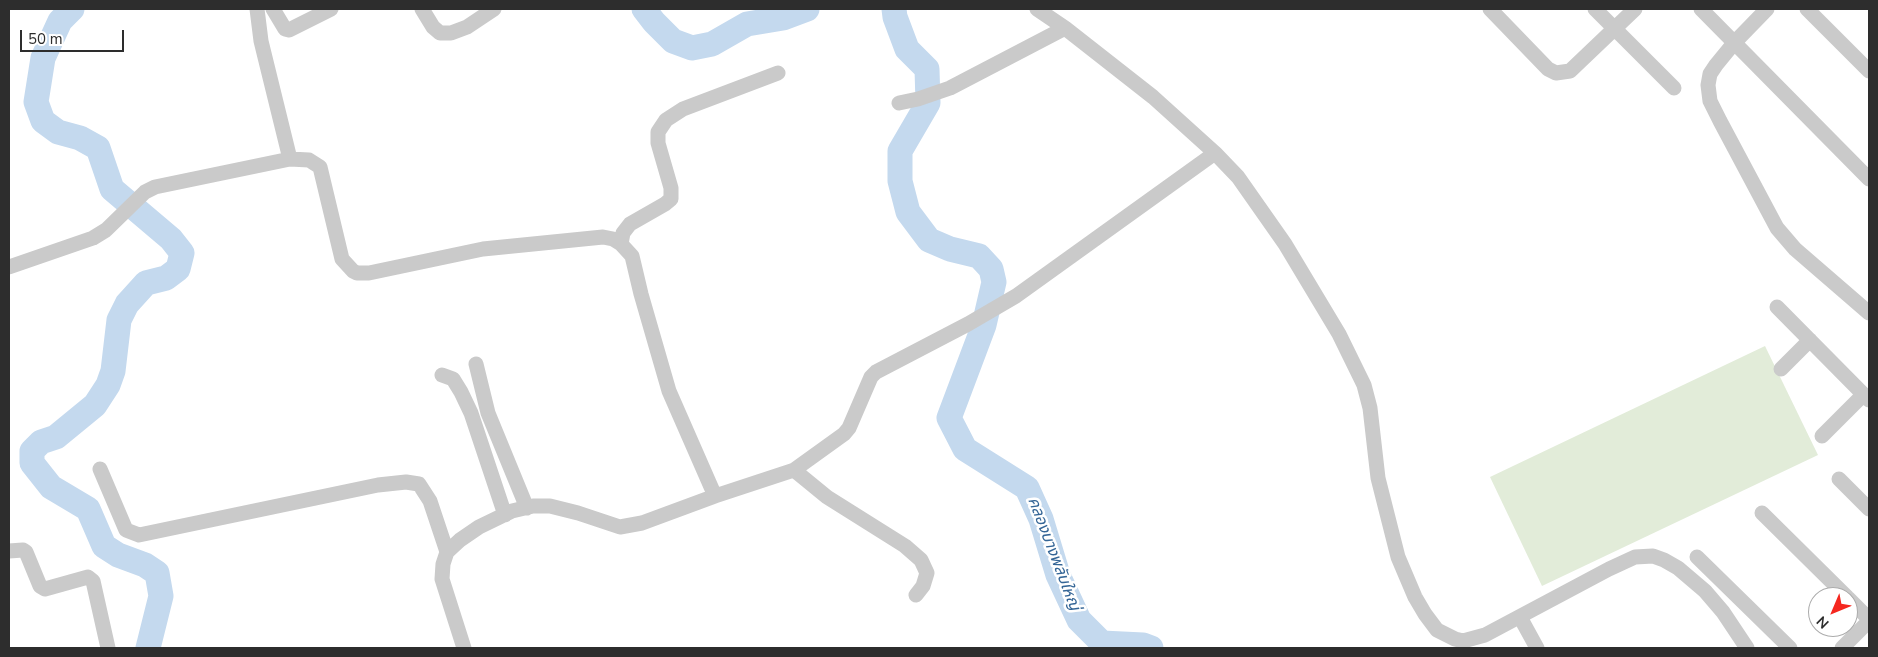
<!DOCTYPE html>
<meta charset="utf-8">
<style>
body{margin:0}
#map{position:relative;width:1878px;height:657px;overflow:hidden;background:#fff;font-family:"Nunito Sans",sans-serif}
canvas{display:block}
.frame{position:absolute;inset:0;border:10px solid #2d2d2d;pointer-events:none}
.north{position:absolute;left:1808px;top:587px;width:50px;height:50px;box-sizing:border-box;background:#fff;border:1px solid #ababab;border-radius:50%;rotate:225deg;font-size:14px;font-weight:700;line-height:20px;text-align:center;color:#2d2d2d}
.north::after{content:'';display:block;margin:auto;width:18px;height:22px;background:#f5271f;clip-path:polygon(50% 0,100% 100%,50% 72%,0 100%)}
.scale{position:absolute;left:20px;top:30px;width:104px;height:22px;box-sizing:border-box;border:2px solid #2d2d2d;border-top:0;padding-left:6px;font-size:15px;line-height:18px;white-space:nowrap;color:#2d2d2d;-webkit-text-stroke:4px #fff;paint-order:stroke}
</style>
<div id="map">
<canvas width="1878" height="657"></canvas>
<div class="frame"></div>
<div class="north">N</div>
<div class="scale">50 m</div>
</div>
<script>
const ctx = document.querySelector('canvas').getContext('2d');
ctx.lineJoin = 'round';
function fill(path, color) { ctx.fillStyle = color; ctx.fill(path, 'evenodd'); }
const shape = rows => new Path2D(rows.map(r => 'M' + r).join(''));
function trace(path, color, width, dash) { ctx.strokeStyle = color; ctx.lineWidth = width; ctx.lineCap = dash ? 'butt' : 'round'; ctx.setLineDash(dash || []); ctx.stroke(path); }
function label(font, color, halo, rows, align = 'center') {
  ctx.font = font + ' "Nunito Sans","Noto Sans Thai",sans-serif'; ctx.lineWidth = 5; ctx.setLineDash([]); ctx.textBaseline = 'middle'; ctx.strokeStyle = halo; ctx.fillStyle = color; for (const [text, x, y, turn = 0] of rows) {
    ctx.save(); ctx.translate(x, y); ctx.rotate((+turn || 0) * Math.PI / 180); ctx.textAlign = isNaN(turn) ? turn : align; if (halo) ctx.strokeText(text, 0, 0); ctx.fillText(text, 0, 0); ctx.restore();
  }
}
const green = shape([
 [1765,346,1818,455,1542,586,1490,477]
]);
const river = shape([
 [72,9,60,21,43,58,36,102,43,121,58,132,80,138,98,148,112,189,171,239,182,253,178,269,166,278,146,283,127,304,119,320,113,371,108,385,95,405,56,437,41,442,32,451,32,463,51,487,88,509,104,546,118,555,145,565,157,573,161,596,148,648],
 [644,9,654,22,673,41,692,48,712,44,747,24,783,18,807,9],
 [894,9,895,17,907,49,927,69,928,103,900,151,900,181,908,212,929,240,950,249,979,256,991,269,994,282,984,325,949,418,965,449,1027,488,1041,519,1058,575,1079,620,1102,643,1143,645,1151,648]
]);
const minor = shape([
 [257,9,261,41,290,159],
 [273,9,285,29,289,30,331,9],
 [422,9,433,27,440,33,451,33,467,27,494,9],
 [1037,9,1065,28,1153,97,1215,153,1238,177,1285,244,1339,334,1364,385,1370,408,1378,478,1398,557,1415,597,1425,614,1437,630,1455,639,1463,641,1485,635,1609,569,1635,557,1653,556,1664,560,1678,568,1705,591,1723,612,1747,648],
 [1490,9,1548,69,1556,73,1570,71,1635,9],
 [1595,9,1674,88],
 [1701,9,1869,179],
 [1767,9,1734,43,1716,65,1710,74,1708,85,1710,101,1720,121,1777,228,1795,249,1869,313],
 [1807,9,1869,71],
 [899,103,918,99,950,88,1065,28],
 [621,244,623,233,630,224,665,204,671,199,671,188,658,143,658,132,666,120,683,109,778,73],
 [9,267,93,238,106,230,145,192,155,187,290,159,309,160,320,167,342,259,353,271,357,273,369,273,483,249,603,237,613,239,621,244,632,256,641,294,669,391,715,496],
 [1777,307,1869,400],
 [476,364,488,413,527,508],
 [1781,369,1810,340],
 [442,375,453,379,461,392,471,413,505,515],
 [1822,436,1863,395],
 [100,469,126,530,139,535,378,485,406,482,419,484,430,501,447,552],
 [794,470,827,497,905,546,921,560,927,573,923,586,916,595],
 [1839,479,1869,509],
 [1762,513,1847,597],
 [9,551,23,550,26,552,40,586,45,589,88,577,93,581,108,648],
 [1697,557,1790,648],
 [1848,598,1869,619],
 [1520,617,1537,648],
 [464,648,442,579,443,564,447,552,460,540,479,527,512,511,533,506,550,506,578,513,620,527,642,523,715,496,794,470,844,434,849,428,871,377,876,372,968,324,1016,296,1215,153],
 [1842,648,1869,621]
]);
const waterNames = [
 ["คลองบางพลับใหญ่",1053,554,69]
];
fill(green, '#e2ecd9');
trace(river, '#c4d9ee', 25);
trace(minor, '#cacaca', 15);
label('italic 16px', '#346596', '#fff', waterNames);
</script>
